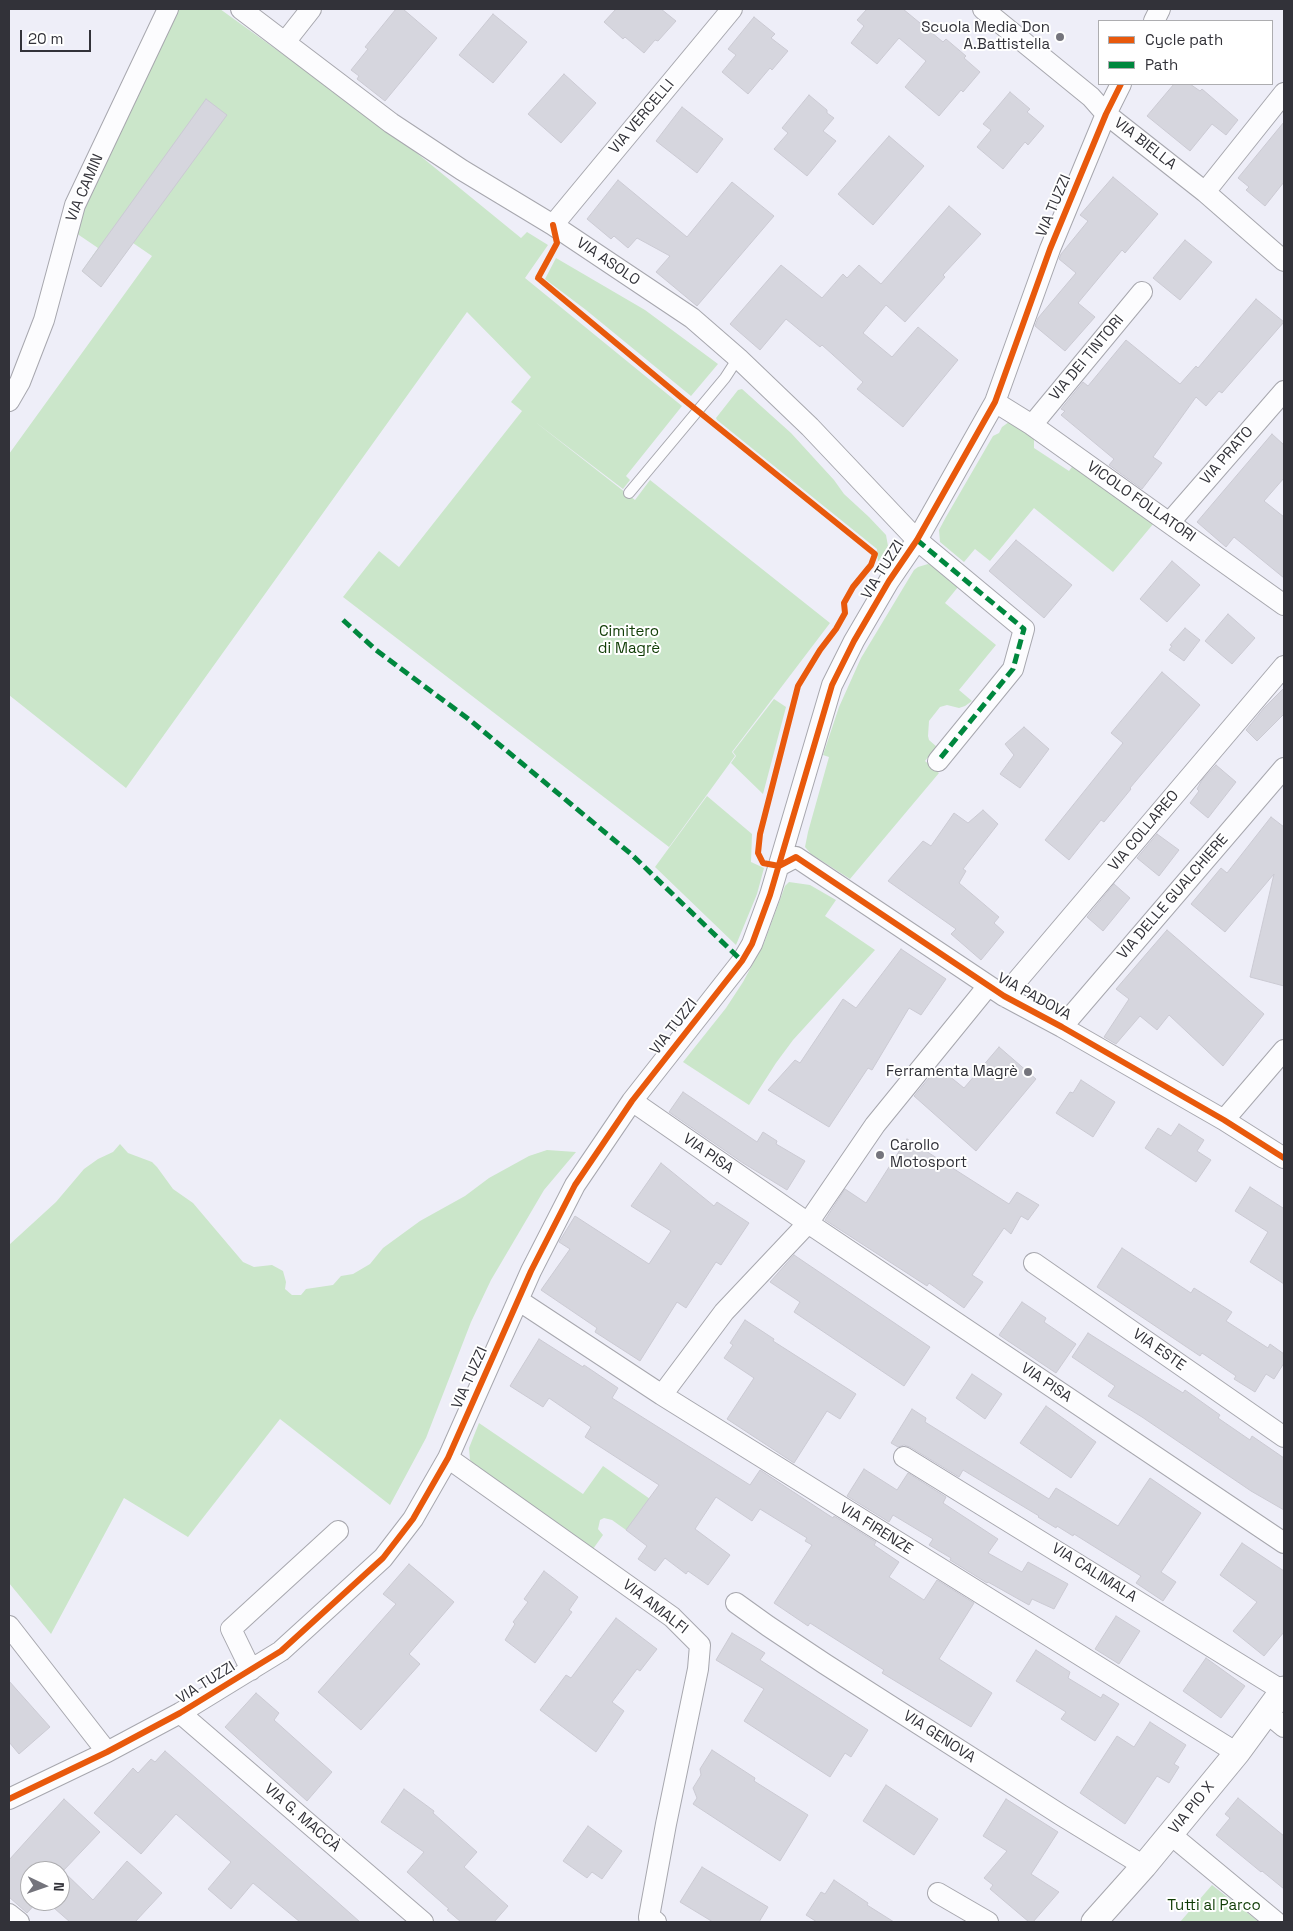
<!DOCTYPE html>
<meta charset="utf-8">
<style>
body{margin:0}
#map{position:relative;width:1293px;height:1931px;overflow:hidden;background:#eeeef8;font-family:"Space Grotesk",sans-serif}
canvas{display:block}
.frame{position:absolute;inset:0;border:10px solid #323239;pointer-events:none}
.legend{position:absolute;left:1098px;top:20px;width:175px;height:65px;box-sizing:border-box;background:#fff;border:1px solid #adadb0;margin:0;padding:6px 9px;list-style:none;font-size:15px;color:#323239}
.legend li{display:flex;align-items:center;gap:10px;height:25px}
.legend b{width:25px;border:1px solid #adadb0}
.north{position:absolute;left:20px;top:1861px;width:50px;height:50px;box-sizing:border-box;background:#fff;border:1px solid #adadb0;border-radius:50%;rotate:93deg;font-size:14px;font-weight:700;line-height:20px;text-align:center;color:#323239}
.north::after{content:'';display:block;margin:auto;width:18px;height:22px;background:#74747c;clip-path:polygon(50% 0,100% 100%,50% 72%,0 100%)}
.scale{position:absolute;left:20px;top:30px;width:71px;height:22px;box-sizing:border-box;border:2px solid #323239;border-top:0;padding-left:6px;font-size:15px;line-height:18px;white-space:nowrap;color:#323239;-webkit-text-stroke:4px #fff;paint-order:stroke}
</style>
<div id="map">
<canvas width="1293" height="1931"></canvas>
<div class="frame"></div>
<ul class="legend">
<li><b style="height:6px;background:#e8590c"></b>Cycle path</li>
<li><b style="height:6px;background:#00873e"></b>Path</li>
</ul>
<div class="north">N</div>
<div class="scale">20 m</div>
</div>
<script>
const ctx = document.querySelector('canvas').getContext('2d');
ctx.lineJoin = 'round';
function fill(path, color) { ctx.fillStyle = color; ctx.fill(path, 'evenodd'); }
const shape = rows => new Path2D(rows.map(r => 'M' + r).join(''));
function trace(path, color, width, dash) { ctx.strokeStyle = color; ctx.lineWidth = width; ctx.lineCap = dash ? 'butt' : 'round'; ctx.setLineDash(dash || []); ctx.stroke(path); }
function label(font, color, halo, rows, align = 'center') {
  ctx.font = font + ' "Space Grotesk",sans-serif'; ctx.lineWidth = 4; ctx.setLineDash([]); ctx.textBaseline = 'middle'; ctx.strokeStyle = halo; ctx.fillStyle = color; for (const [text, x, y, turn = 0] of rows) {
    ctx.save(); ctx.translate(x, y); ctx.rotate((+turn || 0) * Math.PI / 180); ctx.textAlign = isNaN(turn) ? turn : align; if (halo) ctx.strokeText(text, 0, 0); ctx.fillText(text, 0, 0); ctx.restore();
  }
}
const green = shape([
 [172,9,220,9,391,132,521,238,527,232,548,245,525,278,682,406,626,476,630,480,623,489,534,421,635,500,650,480,830,623,732,752,735,756,669,847,343,597,379,551,399,567,522,411,511,402,531,377,467,312,126,788,9,695,9,454,152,256,133,243,101,287,82,271,98,248,76,233,76,222],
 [556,258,645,310,718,364,691,396,586,310,545,279],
 [742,389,791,433,834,480,844,494,869,517,886,535,888,546,878,562,877,549,717,420,716,418,738,390],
 [1009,422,1034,435,1034,448,1069,471,1074,464,1154,523,1113,572,1034,508,990,561,975,549,964,562,940,542,939,530,946,517,993,436,999,433,1002,427],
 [928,564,933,566,958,587,945,603,996,645,959,690,972,701,965,706,959,708,947,705,940,707,929,721,928,736,929,740,937,747,925,761,939,773,850,879,811,854,805,847,808,832,829,757,823,755,839,707,861,658,914,570,918,567],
 [774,699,786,707,763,794,731,763,736,756,733,752],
 [707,796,752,834,751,862,764,868,757,894,736,945,655,867],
 [789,882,810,885,836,900,825,916,875,950,793,1040,776,1063,749,1105,683,1062,726,1008,743,982,764,943,785,886],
 [120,1144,128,1153,152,1162,157,1167,173,1189,193,1203,243,1262,254,1267,272,1265,283,1271,286,1282,285,1289,292,1295,301,1295,306,1289,333,1285,341,1276,353,1274,370,1264,383,1248,420,1221,465,1196,489,1178,529,1156,547,1150,576,1152,544,1190,491,1280,471,1322,426,1438,390,1505,280,1419,188,1537,124,1498,51,1634,9,1583,9,1245,56,1202,84,1169,98,1159,113,1152],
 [479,1423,583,1494,603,1466,670,1513,626,1530,612,1520,604,1518,600,1520,598,1529,603,1535,593,1549,475,1465,470,1460,469,1448],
 [1212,1885,1259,1922,1180,1922]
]);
const building = shape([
 [396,9,403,9,437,38,385,101,357,79,359,76,351,70,368,49,365,47,396,9],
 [616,9,661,9,676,21,658,41,655,40,644,53,625,37,623,39,604,22,616,9],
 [867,9,903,9,943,42,946,39,966,56,964,58,980,72,963,92,961,90,939,116,905,87,926,61,899,38,877,64,851,43,864,26,857,20,867,9],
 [493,14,527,42,493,83,459,55,493,14],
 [754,17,775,34,771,38,788,51,772,70,770,68,748,94,722,72,736,55,728,49,754,17],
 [564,74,596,103,561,143,528,114,564,74],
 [1174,84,1190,84,1200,91,1202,89,1238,120,1226,135,1212,124,1190,151,1147,116,1174,84],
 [1010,92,1030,109,1027,112,1044,126,1028,145,1025,142,1003,169,977,147,991,130,983,124,1010,92],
 [809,95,827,110,827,113,834,118,823,131,836,141,807,176,774,149,788,133,782,128,809,95],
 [206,99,227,115,101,287,82,271,206,99],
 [682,107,723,139,697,173,656,141,682,107],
 [1284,122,1284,182,1265,206,1246,190,1249,187,1238,178,1284,122],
 [889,136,924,166,873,225,838,194,889,136],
 [1113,177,1158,214,1125,253,1122,250,1078,303,1095,317,1065,351,1035,326,1038,318,1076,273,1059,259,1061,254,1088,221,1080,215,1113,177],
 [618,180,687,237,732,182,774,216,697,306,656,272,670,256,637,238,628,248,614,236,611,239,587,219,618,180],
 [949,206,981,234,943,275,945,277,905,322,886,305,863,333,892,357,918,327,958,360,903,427,857,389,863,382,822,345,820,347,786,319,760,350,730,324,781,265,822,298,843,274,847,278,859,265,881,284,949,206],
 [1185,240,1212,262,1180,300,1153,278,1185,240],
 [1256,299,1284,322,1222,393,1219,391,1206,406,1196,397,1153,457,1162,463,1142,489,1109,465,1114,459,1061,415,1065,411,1061,409,1083,382,1088,386,1126,340,1180,384,1196,366,1198,368,1256,299],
 [1272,434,1284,445,1284,478,1264,501,1284,517,1284,578,1234,537,1226,547,1197,522,1272,434],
 [1016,540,1072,585,1044,618,989,571,1016,540],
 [1172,561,1200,585,1167,622,1140,599,1172,561],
 [1228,614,1255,638,1232,664,1205,641,1228,614],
 [1185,628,1200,640,1184,661,1169,650,1172,646,1170,645,1185,628],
 [1162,672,1200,705,1130,788,1131,789,1104,822,1101,820,1069,860,1045,840,1123,743,1111,733,1162,672],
 [1284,688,1284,714,1257,741,1246,730,1264,708,1284,688],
 [1024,727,1049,749,1020,788,1000,774,1014,755,1005,744,1024,727],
 [1216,765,1236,782,1208,818,1190,803,1199,791,1197,789,1202,780,1216,765],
 [983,810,998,824,963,869,966,871,959,883,999,917,994,923,1004,932,981,960,951,934,956,929,888,881,923,841,931,846,954,813,968,823,983,810],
 [1271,817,1284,827,1284,986,1250,977,1274,874,1225,932,1191,904,1221,868,1227,873,1271,817],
 [1157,834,1179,850,1159,876,1137,858,1157,834],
 [1114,884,1130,898,1103,931,1087,917,1114,884],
 [1167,930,1264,1014,1223,1066,1169,1015,1157,1030,1140,1016,1116,1044,1104,1037,1129,999,1116,989,1167,930],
 [901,949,946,979,921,1015,909,1008,872,1070,868,1068,829,1127,768,1090,795,1060,800,1063,843,999,856,1008,901,949],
 [999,1047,1036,1079,976,1151,914,1096,938,1067,964,1088,999,1047],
 [1081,1080,1115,1102,1093,1137,1056,1113,1070,1092,1073,1093,1081,1080],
 [683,1092,757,1142,763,1132,777,1141,776,1144,805,1161,787,1190,743,1163,669,1112,683,1092],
 [1179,1124,1204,1140,1197,1151,1211,1160,1196,1182,1145,1148,1158,1128,1171,1136,1179,1124],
 [907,1139,1009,1204,1017,1192,1039,1205,1028,1220,1021,1216,1011,1234,1004,1228,972,1275,983,1282,964,1308,929,1283,927,1286,825,1220,845,1189,866,1203,907,1139],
 [661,1163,714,1206,717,1202,749,1223,721,1265,716,1262,686,1308,677,1302,640,1361,595,1332,597,1328,541,1290,570,1249,559,1242,575,1216,649,1264,671,1231,631,1206,661,1163],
 [1250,1187,1283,1208,1284,1207,1284,1284,1250,1262,1268,1232,1235,1211,1250,1187],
 [1122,1248,1191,1293,1194,1288,1232,1312,1226,1321,1268,1348,1270,1344,1284,1354,1284,1363,1274,1379,1266,1374,1255,1392,1234,1379,1236,1376,1202,1353,1200,1356,1097,1287,1122,1248],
 [794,1255,930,1347,904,1386,794,1312,800,1302,770,1282,794,1255],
 [1022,1302,1046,1318,1044,1322,1076,1344,1056,1373,999,1335,1022,1302],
 [745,1320,774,1339,773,1341,856,1394,840,1419,827,1411,794,1463,727,1419,754,1378,724,1358,733,1345,730,1343,745,1320],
 [1088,1333,1183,1393,1185,1390,1220,1415,1218,1418,1250,1440,1252,1436,1284,1458,1284,1510,1251,1491,1142,1417,1108,1396,1115,1386,1072,1357,1088,1333],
 [539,1339,583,1367,584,1365,618,1388,612,1398,750,1485,760,1470,833,1518,834,1516,876,1542,874,1545,899,1562,889,1577,924,1600,937,1580,974,1603,939,1659,992,1693,971,1727,882,1673,884,1670,810,1623,808,1626,774,1603,812,1545,805,1541,807,1538,760,1509,752,1521,716,1497,695,1529,730,1555,708,1585,688,1571,686,1574,665,1558,655,1571,638,1559,647,1546,626,1530,659,1485,585,1437,591,1427,549,1398,543,1407,510,1386,539,1339],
 [972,1374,1002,1394,985,1419,956,1398,972,1374],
 [1046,1406,1096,1442,1071,1478,1020,1443,1046,1406],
 [912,1409,926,1418,925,1422,1049,1499,1056,1488,1118,1526,1150,1478,1201,1513,1161,1572,1176,1582,1163,1601,1136,1583,1141,1576,1074,1534,1073,1536,1057,1526,1056,1528,1038,1517,1039,1516,963,1470,959,1477,910,1447,904,1445,898,1447,891,1443,912,1409],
 [864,1469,897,1490,908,1473,946,1497,943,1503,998,1539,988,1553,1022,1572,1028,1562,1068,1584,1054,1609,1032,1599,1029,1605,988,1582,987,1583,950,1560,951,1558,929,1545,933,1539,893,1515,889,1522,847,1496,864,1469],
 [1242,1543,1284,1571,1284,1632,1264,1656,1233,1631,1257,1602,1220,1575,1242,1543],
 [409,1564,454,1602,409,1654,420,1664,361,1730,318,1692,396,1604,383,1594,409,1564],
 [544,1571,578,1597,569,1610,572,1612,535,1663,505,1640,515,1624,513,1622,528,1602,524,1599,544,1571],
 [1116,1616,1140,1631,1119,1664,1095,1649,1116,1616],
 [616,1618,657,1649,640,1671,637,1669,612,1702,624,1711,596,1752,540,1710,566,1675,571,1678,616,1618],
 [732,1633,765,1653,760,1660,868,1730,851,1757,845,1753,830,1777,744,1721,764,1689,716,1660,732,1633],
 [1036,1650,1070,1672,1068,1678,1101,1698,1103,1694,1119,1704,1095,1741,1061,1719,1066,1712,1016,1681,1036,1650],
 [1206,1658,1245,1686,1221,1718,1183,1691,1206,1658],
 [9,1681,50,1727,19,1754,9,1742,9,1681],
 [256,1693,279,1713,274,1720,332,1772,307,1801,225,1727,256,1693],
 [1150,1722,1186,1745,1174,1764,1179,1767,1169,1783,1157,1776,1125,1824,1080,1793,1117,1736,1134,1747,1150,1722],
 [712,1750,755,1778,754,1781,808,1815,780,1861,693,1804,697,1798,693,1788,701,1775,700,1769,712,1750],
 [165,1751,333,1898,360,1922,300,1922,253,1883,231,1909,208,1889,231,1862,176,1814,141,1854,94,1813,133,1768,138,1773,151,1759,155,1762,165,1751],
 [886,1785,938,1819,914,1855,863,1821,886,1785],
 [404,1789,434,1811,433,1813,477,1852,464,1867,508,1906,494,1922,461,1922,447,1910,449,1909,407,1872,424,1852,381,1822,404,1789],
 [1238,1798,1284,1836,1284,1889,1262,1871,1261,1872,1216,1835,1230,1818,1225,1814,1238,1798],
 [64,1799,100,1832,63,1871,93,1900,127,1861,162,1893,135,1922,70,1922,46,1901,60,1901,60,1871,30,1871,30,1901,38,1901,27,1913,9,1897,9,1860,64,1799],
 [1006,1799,1058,1832,1031,1874,1059,1892,1033,1922,1029,1922,990,1889,993,1885,984,1878,1007,1851,983,1836,1006,1799],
 [588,1826,622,1851,602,1879,592,1872,587,1878,563,1861,588,1826],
 [702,1867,768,1907,759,1922,713,1922,680,1902,702,1867],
 [834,1880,868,1903,867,1905,894,1922,817,1922,806,1915,821,1892,825,1894,834,1880]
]);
const service = shape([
 [629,493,725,378,738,358]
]);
const minor = shape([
 [241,9,391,123,462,170,553,225,692,318,738,358,810,427,917,540,1024,629,1013,669,938,761],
 [983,9,1091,97,1106,114,1205,192,1284,261],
 [1154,21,1160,9],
 [285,42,311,9],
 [1205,192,1284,93],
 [553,225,732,9],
 [9,401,20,382,44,320,75,205,168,9],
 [995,402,1032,425,1284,605],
 [1032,425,1142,292],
 [1170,522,1284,391],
 [779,866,796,857,1004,996,1062,1027,1224,1120,1284,1158],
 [1004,996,1284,666],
 [1062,1027,1284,768],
 [632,1101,808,1223,1284,1543],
 [1224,1120,1284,1050],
 [1034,1263,1284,1437],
 [518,1300,662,1395,1237,1753],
 [662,1395,724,1312,808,1223,875,1125,988,986],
 [904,1457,1283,1691],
 [448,1458,672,1617,700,1645,698,1669,666,1824,649,1917,656,1922],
 [736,1603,768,1626,825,1664,1061,1815,1144,1866],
 [9,1626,107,1752],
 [251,1670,231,1629,338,1531],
 [1266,1712,1284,1727],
 [180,1713,423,1922],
 [9,1799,107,1752,180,1713,281,1651,383,1558,413,1519,448,1458,531,1271,575,1185,632,1101,742,961,752,944,770,895,832,685,854,641,889,581,917,540,995,402,1050,249,1106,114,1121,84],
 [1170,1834,1276,1922],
 [938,1893,988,1922],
 [9,1914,19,1922]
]);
const tertiary = shape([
 [1094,1922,1144,1866,1237,1753,1284,1689]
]);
const quiet = shape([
 [917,540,1024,629,1013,669,938,761],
 [343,620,376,650,471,721,631,854,742,961]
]);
const cycleway = shape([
 [553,225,557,243,538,278,683,399,875,554,871,565,853,587,844,603,845,613,836,629,820,650,798,686,760,834,758,853,763,863,779,866,796,857,1004,996,1062,1027,1224,1120,1284,1158],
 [9,1799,107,1752,180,1713,281,1651,383,1558,413,1519,448,1458,531,1271,575,1185,632,1101,742,961,752,944,770,895,832,685,854,641,889,581,917,540,995,402,1050,249,1106,114,1121,84]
]);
const markers = [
 [1060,37,5,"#74747c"],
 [1028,1072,5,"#74747c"],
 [880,1155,5,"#74747c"]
];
const poiNames = [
 ["Scuola Media Don",1050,28],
 ["A.Battistella",1050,45],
 ["Ferramenta Magrè",1018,1072],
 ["Carollo",890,1146,"left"],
 ["Motosport",890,1163,"left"]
];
const streetNames = [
 ["VIA VERCELLI",642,117,-50],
 ["VIA BIELLA",1145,144,38],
 ["VIA CAMIN",85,188,-67],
 ["VIA TUZZI",1054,206,-67],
 ["VIA ASOLO",608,262,34],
 ["VIA DEI TINTORI",1087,358,-50],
 ["VIA PRATO",1227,456,-49],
 ["VICOLO FOLLATORI",1141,502,35],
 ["VIA TUZZI",883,570,-58],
 ["VIA COLLAREO",1144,831,-50],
 ["VIA DELLE GUALCHIERE",1173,897,-49],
 ["VIA PADOVA",1034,997,29],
 ["VIA TUZZI",674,1027,-52],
 ["VIA PISA",708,1154,35],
 ["VIA ESTE",1159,1350,35],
 ["VIA TUZZI",470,1378,-66],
 ["VIA PISA",1046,1383,34],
 ["VIA FIRENZE",876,1529,32],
 ["VIA CALIMALA",1094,1573,32],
 ["VIA AMALFI",655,1607,38],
 ["VIA TUZZI",206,1683,-32],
 ["VIA GENOVA",939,1737,33],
 ["VIA PIO X",1192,1808,-51],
 ["VIA G. MACCÀ",302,1818,41]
];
const parkNames = [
 ["Cimitero",629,632],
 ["di Magrè",629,649],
 ["Tutti al Parco",1214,1906]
];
fill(green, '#cbe6ca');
fill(building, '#d6d6de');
trace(building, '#cbcad3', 1);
trace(service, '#a7a7ae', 12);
trace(minor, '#a7a7ae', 22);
trace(tertiary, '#a7a7ae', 27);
trace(service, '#fcfcfe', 10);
trace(minor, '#fcfcfe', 20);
trace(tertiary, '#fcfcfe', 25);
trace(quiet, '#00873e', 5, [10, 5]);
trace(cycleway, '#e8590c', 6);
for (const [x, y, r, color] of markers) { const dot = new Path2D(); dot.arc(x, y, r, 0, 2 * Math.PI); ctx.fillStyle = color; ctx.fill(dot); trace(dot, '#fff', 2); }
label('15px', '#323239', '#fff', poiNames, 'right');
label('15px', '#323239', '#fff', streetNames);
label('15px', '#103c05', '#fff', parkNames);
</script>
